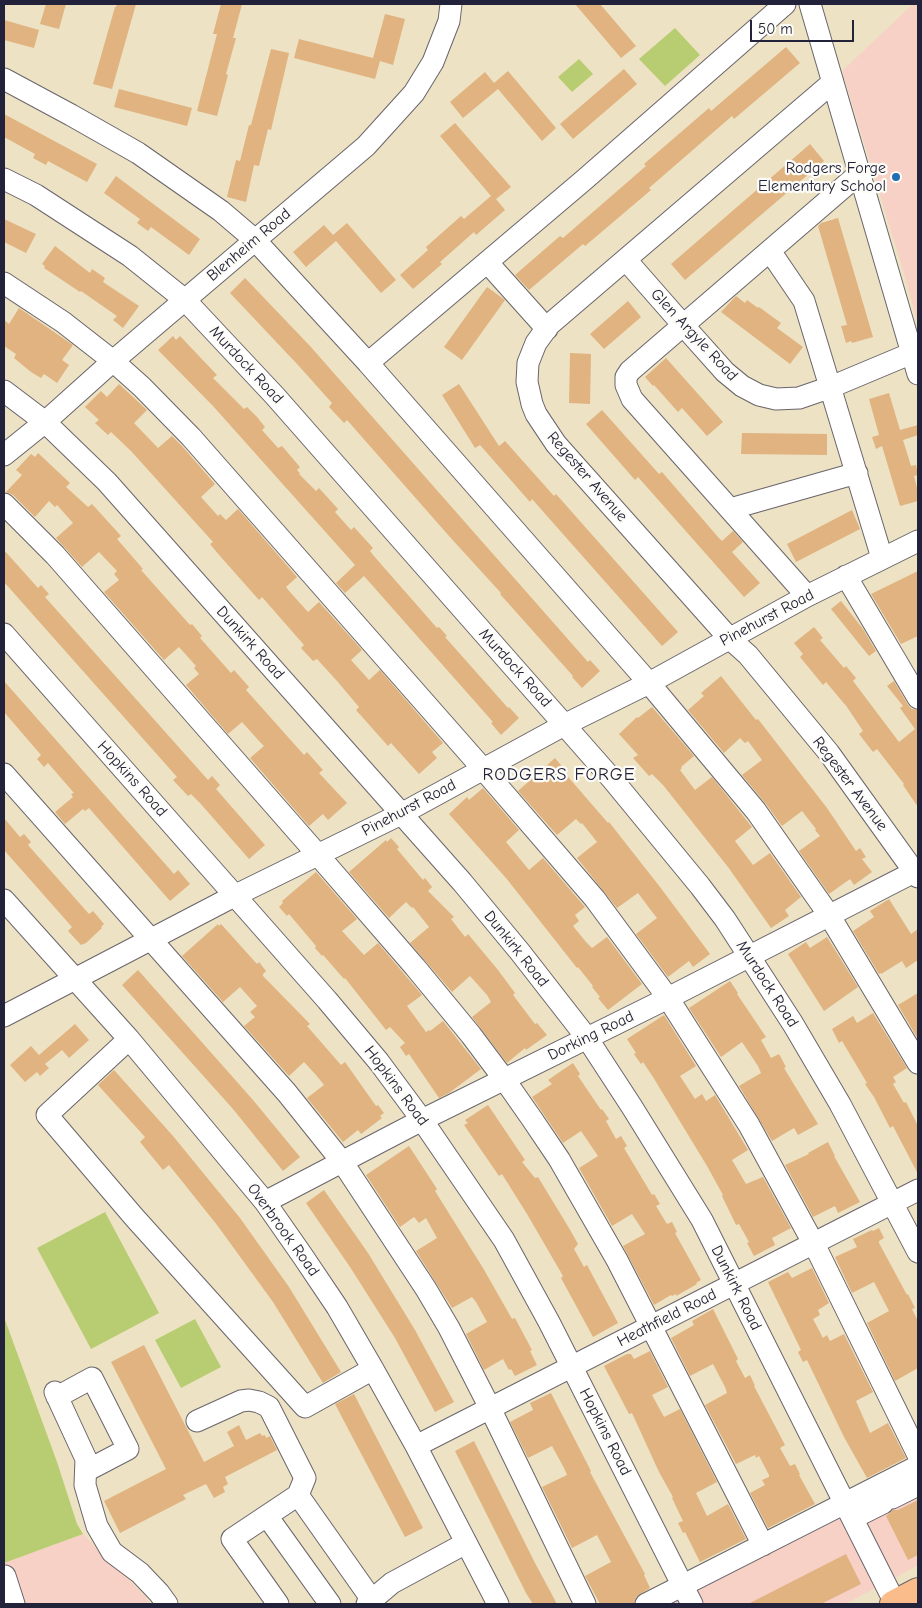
<!DOCTYPE html>
<style>
body{margin:0}
#map{position:relative;width:922px;height:1608px;overflow:hidden;background:#ede2c3;font-family:"Comic Neue",sans-serif}
canvas{display:block}
.frame{position:absolute;inset:0;border:5px solid #22223b;pointer-events:none}
.scale{position:absolute;left:750px;top:20px;width:104px;height:22px;box-sizing:border-box;border:2px solid #22223b;border-top:0;padding-left:6px;font-size:15px;line-height:18px;white-space:nowrap;color:#22223b;-webkit-text-stroke:4px #fdfcf7;paint-order:stroke}
</style>
<div id="map">
<canvas width="922" height="1608"></canvas>
<div class="frame"></div>
<div class="scale">50 m</div>
</div>
<script>
const ctx = document.querySelector('canvas').getContext('2d');
ctx.lineJoin = 'round';
function fill(path, color) { ctx.fillStyle = color; ctx.fill(path, 'evenodd'); }
const shape = rows => new Path2D(rows.map(r => 'M' + r).join(''));
function trace(path, color, width, dash) { ctx.strokeStyle = color; ctx.lineWidth = width; ctx.lineCap = dash ? 'butt' : 'round'; ctx.setLineDash(dash || []); ctx.stroke(path); }
function label(font, color, halo, rows, align = 'center') {
  ctx.font = font + ' "Comic Neue",sans-serif'; ctx.lineWidth = 4.5; ctx.setLineDash([]); ctx.textBaseline = 'middle'; ctx.strokeStyle = halo; ctx.fillStyle = color; for (const [text, x, y, turn = 0] of rows) {
    ctx.save(); ctx.translate(x, y); ctx.rotate((+turn || 0) * Math.PI / 180); ctx.textAlign = isNaN(turn) ? turn : align; if (halo) ctx.strokeText(text, 0, 0); ctx.fillText(text, 0, 0); ctx.restore();
  }
}
const built = shape([
 [913,4,918,4,918,326,907,283,842,71],
 [918,1459,918,1565,845,1604,630,1604],
 [83,1534,146,1597,149,1604,4,1604,4,1563]
]);
const green = shape([
 [675,28,700,55,665,86,639,59],
 [579,59,593,74,572,92,558,77],
 [105,1212,159,1313,91,1349,37,1248],
 [4,1317,57,1462,77,1524,83,1534,4,1563],
 [195,1319,221,1367,181,1388,155,1340]
]);
const building = shape([
 [46,4,66,4,59,29,40,24],
 [117,4,136,4,112,89,93,84,115,7,116,7],
 [221,4,242,4,233,38,236,38,226,74,228,75,217,116,197,111,217,34,213,34],
 [575,4,600,4,636,46,621,58],
 [385,14,405,19,393,65,380,61,375,79,294,58,299,39,373,58],
 [4,20,39,30,34,48,4,40],
 [786,47,800,63,734,119,732,116,649,188,651,190,585,246,583,244,529,290,515,275,560,236,563,238,646,166,644,164,709,108,711,111],
 [271,49,289,53,271,130,268,129,259,166,254,165,246,202,227,197,236,160,240,161,249,125,251,125],
 [624,69,637,84,573,139,560,124],
 [508,71,556,128,542,141,498,89,463,118,450,102,485,72,494,83],
 [119,89,192,108,187,126,114,107],
 [4,114,97,164,87,182,48,161,46,165,33,158,35,154,4,137],
 [455,123,511,187,496,199,505,210,476,235,474,232,440,262,442,264,413,289,400,275,428,250,426,247,461,216,464,219,491,196,440,136],
 [810,144,824,161,685,280,671,264],
 [116,176,200,239,189,255,151,227,148,231,137,223,140,219,104,193],
 [838,218,873,337,852,343,851,341,846,343,841,326,847,325,818,226,821,223],
 [4,219,36,234,26,253,4,242],
 [347,223,396,280,381,293,336,241,306,267,293,252,324,225,333,235],
 [55,246,90,273,92,269,105,278,103,282,139,306,123,328,113,320,117,316,81,291,80,292,44,268,45,266,42,264],
 [245,278,310,346,588,662,590,660,600,671,582,688,572,677,573,676,500,594,501,593,449,536,347,420,344,423,329,407,332,403,298,365,230,293],
 [487,287,505,300,462,360,444,347],
 [736,296,745,303,747,300,758,308,759,307,781,323,777,328,803,347,790,364,721,312],
 [628,301,641,317,604,349,590,334],
 [19,308,73,345,62,360,69,365,57,383,44,374,41,378,31,372,14,358,16,354,4,346,4,320,9,324],
 [173,336,176,340,180,336,217,375,213,378,244,409,247,407,257,417,265,427,262,430,278,448,282,446,300,467,297,470,300,473,299,474,316,491,319,488,338,509,335,512,351,530,354,527,373,548,370,551,373,555,437,628,439,627,447,636,445,637,508,708,509,707,519,718,501,735,491,723,493,722,364,576,345,593,336,583,355,565,213,406,158,350],
 [570,353,591,354,590,404,569,403],
 [666,358,723,422,707,436,682,408,678,412,654,385,653,386,645,377],
 [119,384,147,410,134,423,158,448,172,436,182,446,215,484,201,497,218,516,220,514,226,520,238,509,297,577,286,587,290,592,308,612,319,602,362,650,351,660,369,680,380,670,443,743,432,752,437,758,419,774,391,743,388,746,356,710,359,707,337,681,317,659,313,661,301,648,304,645,262,597,259,600,220,556,210,544,213,542,131,451,111,432,108,435,95,423,99,420,85,407,101,391,107,397],
 [459,384,499,446,505,441,554,496,556,494,678,632,662,646,532,499,530,502,480,445,475,448,442,395],
 [889,393,900,430,918,425,918,435,903,440,911,466,916,465,918,475,914,476,918,492,918,501,900,506,882,446,876,449,872,437,879,435,869,399],
 [602,410,659,474,662,472,718,537,722,541,733,531,743,542,732,552,760,583,744,597,638,477,635,480,586,424],
 [742,433,827,434,827,455,741,454],
 [38,453,70,483,66,487,88,507,92,504,121,536,117,539,143,569,141,570,190,625,192,624,202,636,200,638,231,673,234,670,249,687,246,690,304,755,307,752,323,770,319,773,347,803,328,820,323,814,309,826,250,758,264,746,259,741,242,722,228,734,186,685,199,674,194,668,196,666,179,647,164,660,104,592,119,580,114,574,117,571,99,552,82,567,56,538,73,523,57,505,55,507,49,501,35,517,13,495,6,492,22,475,16,470,31,454,35,457],
 [852,510,860,529,796,562,787,544],
 [4,550,38,588,41,585,49,594,45,597,208,780,212,776,220,785,216,789,265,845,249,859,200,803,191,794,188,796,173,780,177,777,4,582],
 [918,571,918,636,901,644,871,594],
 [841,601,863,629,876,651,869,656,831,609],
 [814,627,823,638,820,640,844,668,846,666,856,678,853,681,899,742,915,729,900,708,903,706,887,686,894,681,908,705,912,709,918,710,918,807,903,785,904,784,877,749,873,752,859,734,863,731,847,707,826,682,823,685,800,657,803,654,794,643],
 [721,676,756,720,758,719,827,808,856,851,860,848,866,857,862,859,872,872,854,885,850,879,829,894,799,851,820,836,815,830,816,829,802,811,782,826,766,804,742,775,762,760,748,741,745,743,740,738,724,753,688,710,704,696,701,693],
 [4,681,174,874,178,870,190,884,170,901,89,808,85,811,83,809,65,824,55,812,73,797,71,794,74,793,48,763,44,767,37,759,41,755,4,712],
 [652,707,694,756,681,767,682,768,680,770,695,790,712,777,752,827,735,841,753,865,770,853,801,897,785,910,789,916,771,928,728,867,663,785,652,774,649,776,633,758,638,755,619,734,637,717,638,718],
 [555,758,565,770,563,771,608,823,609,822,660,887,710,954,693,967,689,961,668,977,636,934,657,918,653,913,638,893,617,908,577,858,597,842,582,823,581,824,576,819,557,835,518,791],
 [483,788,519,830,506,842,529,870,543,858,585,907,575,915,579,921,573,926,586,942,592,948,607,937,642,984,608,1010,598,998,600,997,592,987,593,986,578,967,577,968,506,878,449,814,467,797,469,800],
 [4,818,20,837,24,834,31,842,28,845,89,914,93,911,104,924,101,927,102,928,86,943,81,945,68,931,72,927,4,850],
 [391,838,399,847,397,849,423,880,425,878,432,887,428,891,454,917,451,919,465,937,468,934,498,970,515,993,513,995,535,1024,537,1023,547,1035,526,1050,525,1048,507,1063,472,1017,491,1002,487,995,470,976,452,992,410,943,429,927,413,907,412,908,406,902,389,918,349,872,386,840,387,842],
 [316,872,357,919,342,931,364,955,378,943,422,995,407,1006,426,1032,429,1030,430,1031,443,1021,481,1069,449,1093,439,1098,409,1054,406,1056,400,1047,405,1043,390,1027,386,1030,345,978,344,979,323,955,322,956,315,948,316,946,289,914,287,916,279,907,283,903,282,901],
 [889,899,911,934,918,929,918,960,906,968,902,961,881,974,881,973,879,974,853,931,874,917,870,911],
 [218,924,219,926,221,924,257,964,259,962,266,971,263,974,263,976,310,1024,307,1026,341,1065,345,1062,376,1106,378,1105,384,1113,380,1116,382,1118,361,1134,358,1130,343,1142,307,1098,324,1085,316,1075,304,1062,289,1076,244,1026,255,1017,250,1012,257,1006,240,987,223,1002,182,956],
 [827,937,858,987,824,1011,788,954,806,942,810,948],
 [138,970,253,1100,300,1157,283,1171,233,1109,122,985],
 [730,981,738,993,737,994,766,1037,761,1040,771,1058,779,1054,786,1067,784,1068,818,1124,798,1135,794,1128,772,1141,739,1086,761,1073,758,1066,742,1042,721,1057,689,1008],
 [918,993,918,1039,898,1005],
 [873,1013,907,1068,893,1077,896,1082,893,1084,904,1103,906,1102,918,1126,918,1174,893,1126,890,1128,874,1097,865,1084,867,1083,842,1041,839,1043,832,1029,853,1016,857,1023],
 [664,1015,696,1066,680,1076,695,1099,702,1094,706,1101,715,1095,748,1150,732,1160,746,1184,763,1177,791,1228,772,1238,775,1245,754,1256,747,1243,749,1242,739,1224,736,1225,722,1196,723,1195,707,1166,653,1077,643,1062,641,1064,634,1054,636,1053,627,1039],
 [75,1024,89,1040,69,1058,62,1050,45,1064,49,1068,40,1076,37,1072,25,1082,10,1065,31,1046,39,1055],
 [573,1063,580,1074,578,1076,601,1110,602,1109,609,1119,606,1121,616,1139,621,1136,627,1146,624,1148,652,1195,654,1194,660,1204,656,1206,667,1224,672,1222,677,1232,675,1233,701,1280,696,1283,697,1284,676,1296,676,1294,672,1296,671,1295,654,1305,623,1246,645,1234,632,1214,612,1226,579,1168,598,1156,581,1131,563,1143,532,1097,552,1084,548,1080],
 [114,1070,173,1136,240,1218,289,1287,341,1372,323,1383,273,1302,217,1225,169,1165,163,1170,140,1142,145,1137,98,1085],
 [488,1105,525,1160,522,1162,535,1178,538,1177,569,1228,578,1244,574,1249,584,1267,587,1265,618,1323,593,1337,561,1278,563,1276,527,1214,502,1174,499,1176,464,1125,468,1123,465,1120],
 [828,1142,835,1156,834,1156,860,1202,838,1213,835,1206,813,1217,785,1165,809,1154,808,1153],
 [409,1146,437,1189,435,1191,483,1268,512,1319,515,1318,532,1350,530,1351,537,1365,515,1376,511,1369,509,1370,503,1359,484,1370,466,1334,487,1322,476,1302,472,1297,452,1308,416,1251,437,1238,426,1218,419,1223,414,1217,400,1227,366,1175],
 [324,1190,368,1253,415,1330,454,1402,435,1412,395,1338,350,1267,306,1203],
 [879,1228,884,1238,879,1241,879,1243,907,1295,908,1294,915,1308,912,1309,918,1321,918,1368,895,1381,867,1323,889,1311,874,1282,852,1293,835,1257,857,1247,853,1239,872,1230,873,1231],
 [812,1268,829,1303,818,1310,820,1315,813,1319,823,1338,827,1335,830,1341,844,1334,873,1392,856,1401,870,1433,888,1423,906,1458,867,1478,844,1437,807,1360,803,1362,798,1352,801,1350,768,1282,788,1272,792,1278],
 [713,1309,738,1359,736,1361,745,1378,750,1375,755,1386,754,1386,785,1445,780,1448,790,1466,795,1464,800,1474,799,1475,815,1504,768,1528,750,1493,765,1485,762,1480,769,1477,769,1475,759,1456,756,1458,755,1455,736,1464,705,1405,727,1393,725,1387,713,1364,690,1376,671,1338,694,1325,692,1321],
 [144,1345,204,1462,234,1446,227,1432,239,1425,246,1440,260,1433,262,1436,265,1435,266,1438,270,1436,277,1450,225,1477,228,1484,223,1487,225,1492,214,1498,206,1484,183,1495,186,1499,120,1533,104,1501,166,1469,111,1362],
 [650,1351,668,1387,652,1395,664,1417,680,1409,717,1482,696,1493,707,1516,728,1504,746,1539,700,1562,685,1532,683,1533,678,1523,683,1521,672,1498,673,1497,659,1472,632,1413,629,1414,604,1366,627,1354,631,1354,634,1359],
 [551,1393,591,1471,590,1472,645,1574,644,1575,650,1588,636,1597,634,1604,600,1604,585,1576,611,1562,608,1556,597,1535,572,1548,542,1487,567,1475,564,1468,552,1446,528,1458,510,1422,533,1410,530,1403],
 [354,1394,423,1528,405,1537,335,1404],
 [474,1441,535,1563,557,1604,533,1604,526,1593,455,1451],
 [918,1500,918,1555,908,1560,886,1516,893,1510,898,1510],
 [846,1554,861,1584,821,1604,748,1604]
]);
const minor = shape([
 [810,4,918,374],
 [4,79,71,115,138,153,221,211,255,240,368,363,649,683,756,811,829,915,918,1063],
 [833,82,549,325,536,343,528,363,527,382,532,404,536,414,556,444,729,638,748,655,829,753,918,877],
 [4,179,36,195,130,256,185,300,275,396,612,779,700,886,725,919,793,1024,840,1104,918,1252],
 [770,251,804,301,882,558],
 [626,260,683,325,725,372,742,386,759,395,776,399,799,398,831,387,912,353],
 [487,262,547,329],
 [4,283,63,322,113,361,142,387,191,437,483,769,595,899,668,998,749,1125,817,1250,918,1455],
 [368,363,584,180,785,4],
 [4,391,45,422,107,482,462,882,520,952,587,1038,632,1107,702,1220,895,1603],
 [4,455,45,422,113,361,366,146,414,93,433,62,449,21,451,4],
 [4,504,55,555,318,855,415,967,471,1035,504,1079,532,1119,559,1159,617,1260,763,1545],
 [730,509,857,473],
 [846,576,918,698],
 [807,596,632,399,626,385,626,377,630,371,860,173],
 [4,634,327,1000,379,1062,422,1120,504,1240,549,1322,692,1604],
 [4,774,287,1093,343,1163,426,1289,449,1328,490,1408,585,1604],
 [4,900,129,1039,265,1202,302,1255,337,1307,373,1369,416,1446,498,1604],
 [4,1016,236,895,401,814,566,724,649,683,807,596,918,541],
 [129,1039,47,1115,134,1217,305,1407,373,1369],
 [265,1202,422,1120,668,998,918,870],
 [55,1392,86,1459,85,1485,97,1526,112,1552,140,1573,159,1593,167,1604],
 [57,1397,92,1378,128,1449,86,1471],
 [197,1421,241,1401,249,1400,259,1402,269,1407,305,1478,298,1495,372,1600],
 [416,1446,918,1190],
 [892,1498,918,1485],
 [267,1516,330,1604],
 [853,1518,883,1503],
 [5,1576,14,1604],
 [278,1604,232,1539,298,1495],
 [367,1604,392,1583,466,1543],
 [646,1604,918,1466]
]);
const major = shape([
 [893,1604,918,1591]
]);
const markers = [
 [896,177,5,"#1f6fb2"]
];
const poiNames = [
 ["Rodgers Forge",886,168],
 ["Elementary School",886,186]
];
const streetNames = [
 ["Blenheim Road",249,245,-40],
 ["Glen Argyle Road",694,335,47],
 ["Murdock Road",246,365,47],
 ["Regester Avenue",587,477,49],
 ["Pinehurst Road",767,618,-28],
 ["Dunkirk Road",250,643,48],
 ["Murdock Road",515,668,48],
 ["Hopkins Road",132,779,48],
 ["Regester Avenue",850,784,53],
 ["Pinehurst Road",409,808,-28],
 ["Dunkirk Road",516,949,51],
 ["Murdock Road",767,984,57],
 ["Dorking Road",591,1036,-26],
 ["Hopkins Road",396,1086,53],
 ["Overbrook Road",283,1230,54],
 ["Dunkirk Road",736,1288,63],
 ["Heathfield Road",667,1318,-27],
 ["Hopkins Road",605,1432,63]
];
const neighbourhoodNames = [
 ["RODGERS FORGE",559,775]
];
fill(built, '#f7d1c6');
fill(green, '#b8cd71');
fill(building, '#e0b380');
trace(minor, '#69656b', 23);
trace(major, '#69656b', 28);
trace(minor, '#fff', 21);
trace(major, '#fabc8b', 26);
for (const [x, y, r, color] of markers) { const dot = new Path2D(); dot.arc(x, y, r, 0, 2 * Math.PI); ctx.fillStyle = color; ctx.fill(dot); trace(dot, '#fdfcf7', 2); }
label('16px', '#22223b', '#fdfcf7', poiNames, 'right');
label('16px', '#22223b', '#fdfcf7', streetNames);
ctx.letterSpacing = '1px';
label('18px', '#22223b', '#fdfcf7', neighbourhoodNames);
ctx.letterSpacing = '0px';
</script>
